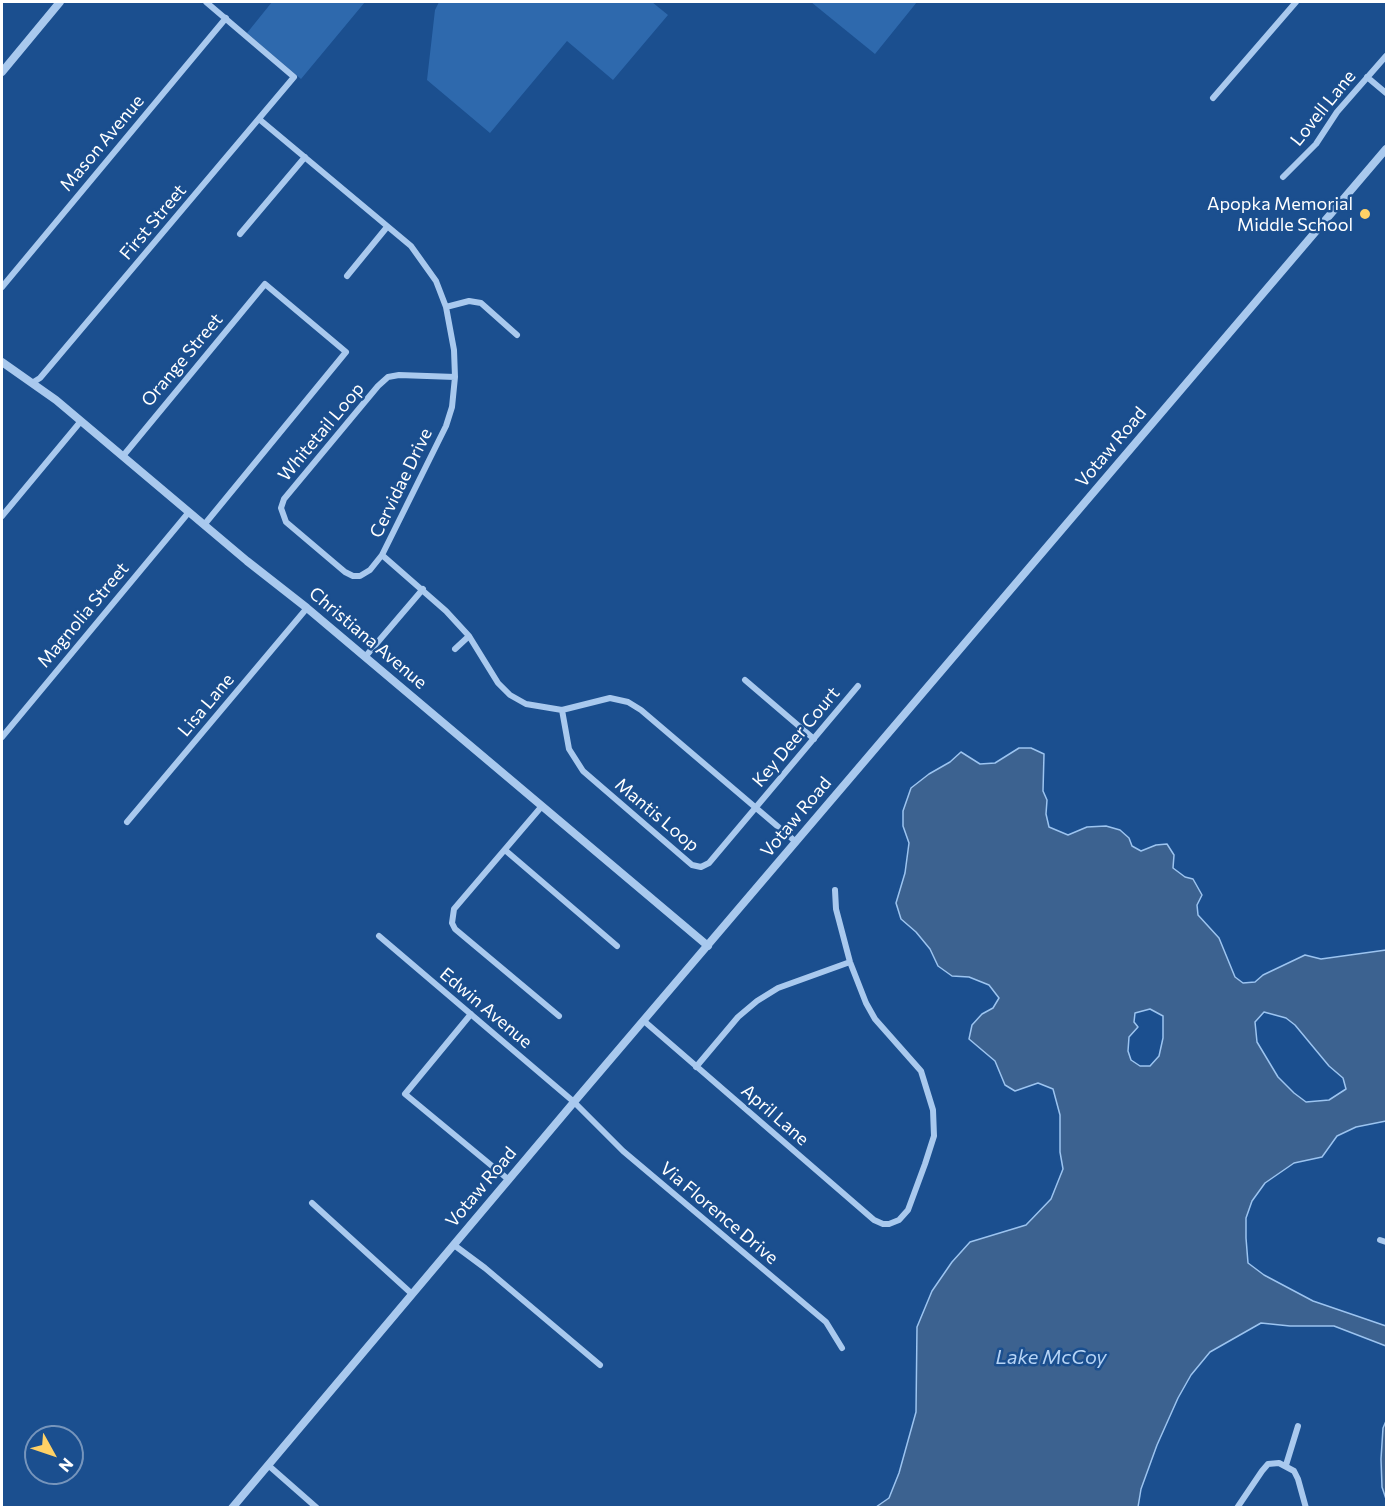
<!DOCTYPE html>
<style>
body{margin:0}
#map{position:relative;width:1388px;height:1509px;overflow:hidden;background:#1b4f8f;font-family:Commissioner,sans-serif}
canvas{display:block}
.frame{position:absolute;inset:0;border:3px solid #fff;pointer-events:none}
.north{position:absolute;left:24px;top:1425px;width:60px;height:60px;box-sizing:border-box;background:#1b4f8f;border:2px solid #7695bc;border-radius:50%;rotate:130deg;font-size:16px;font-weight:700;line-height:24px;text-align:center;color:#fff}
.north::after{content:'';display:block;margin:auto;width:21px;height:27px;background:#ffd166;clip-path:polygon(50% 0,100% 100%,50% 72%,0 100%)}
</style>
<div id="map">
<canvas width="1388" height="1509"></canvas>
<div class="frame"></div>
<div class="north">N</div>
</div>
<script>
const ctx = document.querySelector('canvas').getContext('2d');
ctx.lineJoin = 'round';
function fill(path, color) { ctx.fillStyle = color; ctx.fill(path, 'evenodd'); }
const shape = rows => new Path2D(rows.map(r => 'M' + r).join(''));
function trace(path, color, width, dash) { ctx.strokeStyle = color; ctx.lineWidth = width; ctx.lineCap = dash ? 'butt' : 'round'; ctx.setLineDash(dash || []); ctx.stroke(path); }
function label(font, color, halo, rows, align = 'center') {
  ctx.font = font + ' Commissioner,sans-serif'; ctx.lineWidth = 5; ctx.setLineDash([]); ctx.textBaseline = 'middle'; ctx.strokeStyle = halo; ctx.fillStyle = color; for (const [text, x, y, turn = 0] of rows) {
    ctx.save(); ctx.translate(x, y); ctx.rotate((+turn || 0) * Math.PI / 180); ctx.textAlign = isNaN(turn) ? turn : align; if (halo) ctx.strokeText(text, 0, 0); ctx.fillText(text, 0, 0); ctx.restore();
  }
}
const green = shape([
 [272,2,365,2,301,79,247,33],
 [439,2,652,2,668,15,613,80,567,41,490,133,427,80,435,10],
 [811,2,917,2,875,54]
]);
const water = shape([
 [1019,748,1031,748,1044,754,1043,791,1047,800,1046,814,1049,827,1068,835,1087,827,1106,826,1120,830,1129,838,1132,846,1141,851,1156,845,1167,844,1174,855,1173,868,1185,877,1193,879,1202,895,1197,905,1198,915,1219,938,1235,977,1243,983,1255,982,1263,975,1305,955,1321,959,1386,950,1386,1121,1356,1127,1337,1136,1322,1157,1294,1163,1265,1183,1252,1201,1246,1218,1246,1238,1248,1263,1264,1275,1313,1301,1386,1326,1386,1346,1334,1326,1290,1326,1261,1323,1210,1352,1191,1375,1178,1398,1157,1445,1141,1489,1138,1507,876,1507,889,1498,899,1473,916,1412,917,1327,932,1291,952,1262,970,1242,1026,1225,1051,1199,1063,1169,1060,1152,1060,1115,1053,1089,1038,1083,1015,1091,1005,1085,995,1061,969,1039,972,1025,982,1014,993,1008,999,998,989,985,969,977,952,976,938,966,930,949,916,932,901,919,896,903,905,873,909,843,903,826,903,811,911,788,929,774,950,762,961,752,980,764,995,763,1019,748],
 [1150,1009,1163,1016,1163,1038,1159,1056,1150,1066,1140,1066,1131,1060,1128,1051,1129,1037,1138,1027,1134,1022,1135,1013,1150,1009],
 [1264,1012,1286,1018,1295,1025,1329,1066,1343,1078,1346,1089,1329,1100,1306,1102,1294,1093,1278,1077,1257,1042,1255,1022,1264,1012],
 [1386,1421,1386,1499,1382,1487,1381,1459,1383,1428,1386,1421]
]);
const minor = shape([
 [1367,77,1386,93],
 [1213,98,1296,2],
 [259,119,411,246,436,281,446,307,454,350,455,377,452,407,446,426,382,555,370,570,360,576,353,576,345,572,286,522,281,508,284,499,378,386,388,377,399,375,455,377],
 [1283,177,1316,144,1337,112,1386,56],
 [240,234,305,157],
 [347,276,387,227],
 [2,287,226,18],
 [446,307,469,301,481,303,517,335],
 [32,383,40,378,294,77,206,2],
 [123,456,265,284,346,352,204,525],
 [2,516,81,421],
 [382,555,446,611,469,636,498,683,510,695,526,704,562,710,610,698,628,702,641,710,796,842],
 [455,649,469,636],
 [365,657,423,589],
 [745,680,814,739],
 [562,710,569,749,583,771,692,865,701,867,709,863,858,686],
 [2,737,189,512],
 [542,806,454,909,452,923,455,929,559,1016],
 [127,822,307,608],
 [505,850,617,946],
 [379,936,574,1102,623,1151,826,1322,842,1348],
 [471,1014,405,1094,509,1180],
 [644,1021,874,1220,883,1224,889,1224,899,1220,908,1210,925,1164,934,1136,933,1110,921,1071,875,1019,866,1003,850,962,836,909,835,890],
 [696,1067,738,1017,757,1001,778,988,850,962],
 [312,1203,412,1294],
 [1380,1240,1386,1242],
 [454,1245,485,1268,600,1365],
 [268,1465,317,1508],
 [1286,1465,1298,1426],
 [1237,1508,1262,1471,1268,1464,1279,1463,1294,1471,1298,1479,1306,1508]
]);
const tertiary = shape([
 [2,72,60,2],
 [2,362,56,400,247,561,307,608,708,946],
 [232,1508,574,1102,1386,149]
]);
const markers = [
 [1365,214,6,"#ffd166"]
];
const streetNames = [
 ["Lovell Lane",1323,108,-51],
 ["Mason Avenue",102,143,-50],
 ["First Street",153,222,-50],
 ["Orange Street",182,360,-50],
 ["Whitetail Loop",321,432,-50],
 ["Votaw Road",1111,447,-50],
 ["Cervidae Drive",401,483,-64],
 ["Magnolia Street",83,615,-50],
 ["Christiana Avenue",368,638,40],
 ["Lisa Lane",206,705,-50],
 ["Key Deer Court",796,737,-50],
 ["Mantis Loop",657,815,40],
 ["Votaw Road",796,817,-50],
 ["Edwin Avenue",486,1008,40],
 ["April Lane",775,1115,41],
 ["Votaw Road",481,1187,-50],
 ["Via Florence Drive",719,1213,40]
];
const poiNames = [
 ["Apopka Memorial",1353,204],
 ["Middle School",1353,225]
];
const waterNames = [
 ["Lake McCoy",1051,1357]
];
fill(green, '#2e69ad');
fill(water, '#3c6290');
trace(water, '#9cc4f0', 1.5);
trace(minor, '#a9c9ee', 6);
trace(tertiary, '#a9c9ee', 8);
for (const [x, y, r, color] of markers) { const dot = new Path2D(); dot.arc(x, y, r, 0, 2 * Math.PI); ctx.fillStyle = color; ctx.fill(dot); trace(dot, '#1b4f8f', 2); }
label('18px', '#fff', '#1b4f8f', streetNames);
label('18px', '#fff', '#1b4f8f', poiNames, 'right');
label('italic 20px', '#b5d3f5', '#1b4f8f', waterNames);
</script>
